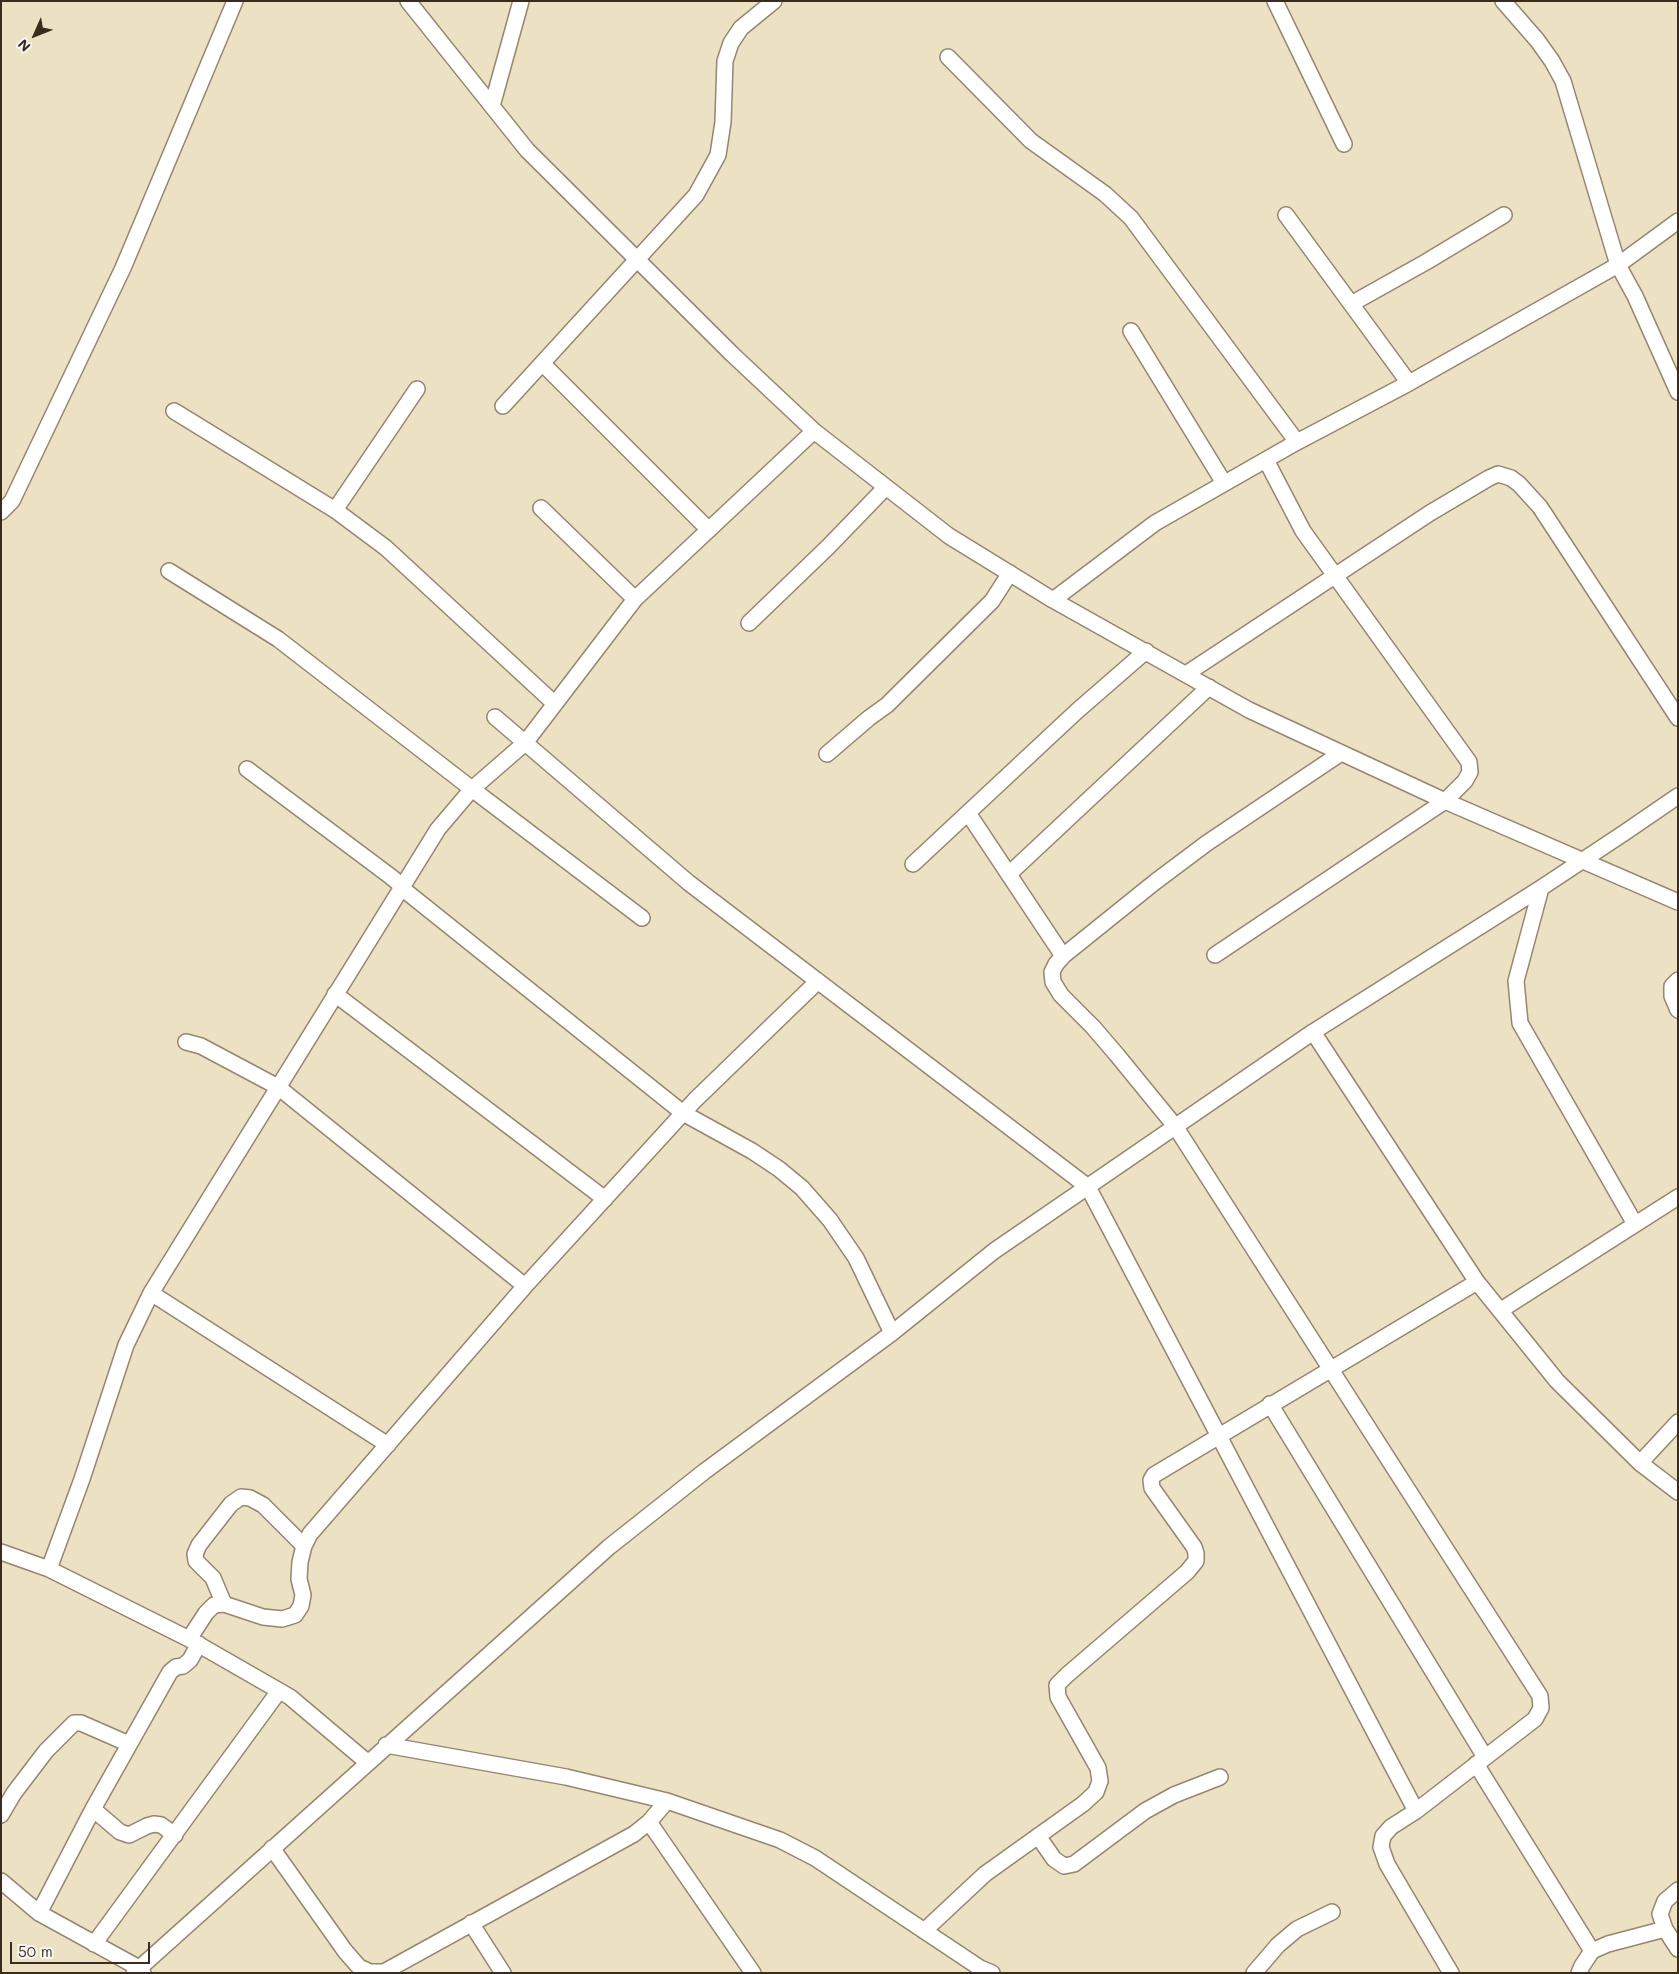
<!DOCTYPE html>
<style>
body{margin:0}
#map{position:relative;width:1679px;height:1974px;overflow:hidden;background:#ece1c2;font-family:Mali,sans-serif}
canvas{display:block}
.frame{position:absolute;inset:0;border:2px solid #3b2a1e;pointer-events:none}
.north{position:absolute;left:10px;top:10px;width:50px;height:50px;-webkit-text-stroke:4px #f6f6f2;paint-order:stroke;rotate:226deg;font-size:14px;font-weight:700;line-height:20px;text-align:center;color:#3b2a1e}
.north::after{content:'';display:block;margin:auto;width:18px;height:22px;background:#3b2a1e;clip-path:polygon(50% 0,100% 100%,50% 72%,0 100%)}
.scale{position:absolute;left:10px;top:1942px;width:140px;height:22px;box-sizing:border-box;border:2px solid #3b2a1e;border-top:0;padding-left:6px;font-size:15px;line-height:18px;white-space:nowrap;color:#3b2a1e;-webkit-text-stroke:4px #f6f6f2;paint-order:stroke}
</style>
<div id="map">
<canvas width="1679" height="1974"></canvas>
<div class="frame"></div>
<div class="north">N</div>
<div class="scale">50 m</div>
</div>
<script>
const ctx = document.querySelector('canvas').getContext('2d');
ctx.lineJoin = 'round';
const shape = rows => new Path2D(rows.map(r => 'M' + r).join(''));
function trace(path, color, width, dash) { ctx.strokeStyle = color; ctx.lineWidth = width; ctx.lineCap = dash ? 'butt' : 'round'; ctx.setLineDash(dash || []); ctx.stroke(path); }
const street = shape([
 [408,1,527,150,732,354,814,431,949,536,1053,600,1249,710,1445,801,1678,902],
 [1275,1,1344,144],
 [1503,1,1537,40,1552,61,1563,81,1618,265,1635,296,1678,392],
 [948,57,1031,141,1105,194,1131,218,1297,442],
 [492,106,521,1],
 [1286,215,1409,383],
 [1351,304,1426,262,1504,215],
 [1131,331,1224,483],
 [543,364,709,530],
 [503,406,696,195,718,155,723,122,725,61,731,43,741,28,774,1],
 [174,411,335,510,386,548,555,704],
 [541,508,635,599],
 [335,510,417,389],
 [1,512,12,501,123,268,235,1],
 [169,571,278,639,472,789,525,743,635,599,814,431],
 [1053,600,1155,523,1297,442,1409,383,1618,265,1678,221],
 [749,623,828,547,886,487],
 [1186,674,1430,513,1489,478,1498,474,1511,478,1519,484,1540,507,1678,718],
 [495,717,689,883,1088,1187,1416,1811,1391,1827,1383,1836,1381,1847,1387,1864,1451,1973],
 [1341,753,1207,843,1155,882,1063,956,1056,964,1052,972,1053,982,1061,995,1093,1027,1117,1055,1175,1126,1540,1696,1541,1708,1535,1719,1416,1811],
 [827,754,869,718,887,705,992,601,1010,573],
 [247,769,390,876,402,886,403,889,683,1113,752,1151,779,1169,802,1188,830,1220,856,1258,892,1333],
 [968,813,1063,956],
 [913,864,1077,711,1146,651],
 [1009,874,1209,687],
 [1541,888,1516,981,1520,1023,1635,1224],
 [1215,955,1445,801,1465,781,1470,772,1469,762,1303,531,1266,460],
 [1678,980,1672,986,1672,996,1678,1010],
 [335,994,605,1199],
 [1313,1032,1477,1282,1557,1381,1640,1463,1678,1492],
 [186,1042,201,1046,278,1087,525,1286],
 [1501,1310,1678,1197],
 [1270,1404,1485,1757],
 [388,1445,151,1293,438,829,472,789,642,918],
 [1640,1463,1678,1422],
 [1,1552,49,1569,189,1639],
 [49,1569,82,1479,126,1345,151,1293],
 [224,1604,213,1578,196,1561,195,1554,199,1545,231,1504,241,1497,250,1498,263,1505,304,1546],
 [386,1745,566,1777,667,1801,780,1840,815,1858,980,1968,992,1973],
 [367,1762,290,1697,189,1639,206,1613,214,1605,224,1604,263,1617,282,1619,295,1615,301,1606,303,1595,299,1579,300,1562,304,1546,310,1534,525,1286,695,1100,818,981],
 [1476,1764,1592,1951],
 [93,1809,120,1832,129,1835,147,1826,154,1824,161,1825,175,1835],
 [1,1815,14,1793,46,1751,74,1723,81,1723,129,1744],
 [649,1822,753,1973],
 [1038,1836,1054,1859,1064,1866,1074,1864,1145,1811,1174,1795,1220,1777],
 [272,1848,345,1951,359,1967,370,1972,384,1972,634,1834,649,1822,667,1801],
 [1,1881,39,1913,139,1968,143,1973],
 [1678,1890,1665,1901,1660,1914,1665,1929,1678,1949],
 [39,1913,93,1809,170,1672,176,1667,183,1666,190,1660,199,1644],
 [471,1923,503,1973],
 [924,1931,985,1874,1083,1804,1096,1792,1100,1781,1098,1768,1058,1697,1057,1685,1067,1675,1187,1572,1196,1561,1196,1553,1194,1547,1152,1488,1151,1480,1154,1475,1477,1282],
 [94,1944,279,1691],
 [134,1973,609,1547,705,1471,892,1333,994,1251,1313,1032,1541,888,1624,833,1678,796],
 [1254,1973,1278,1945,1297,1929,1332,1912],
 [1579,1973,1582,1966,1592,1951,1608,1944,1665,1929]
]);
trace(street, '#948670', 18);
trace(street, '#fff', 15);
</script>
